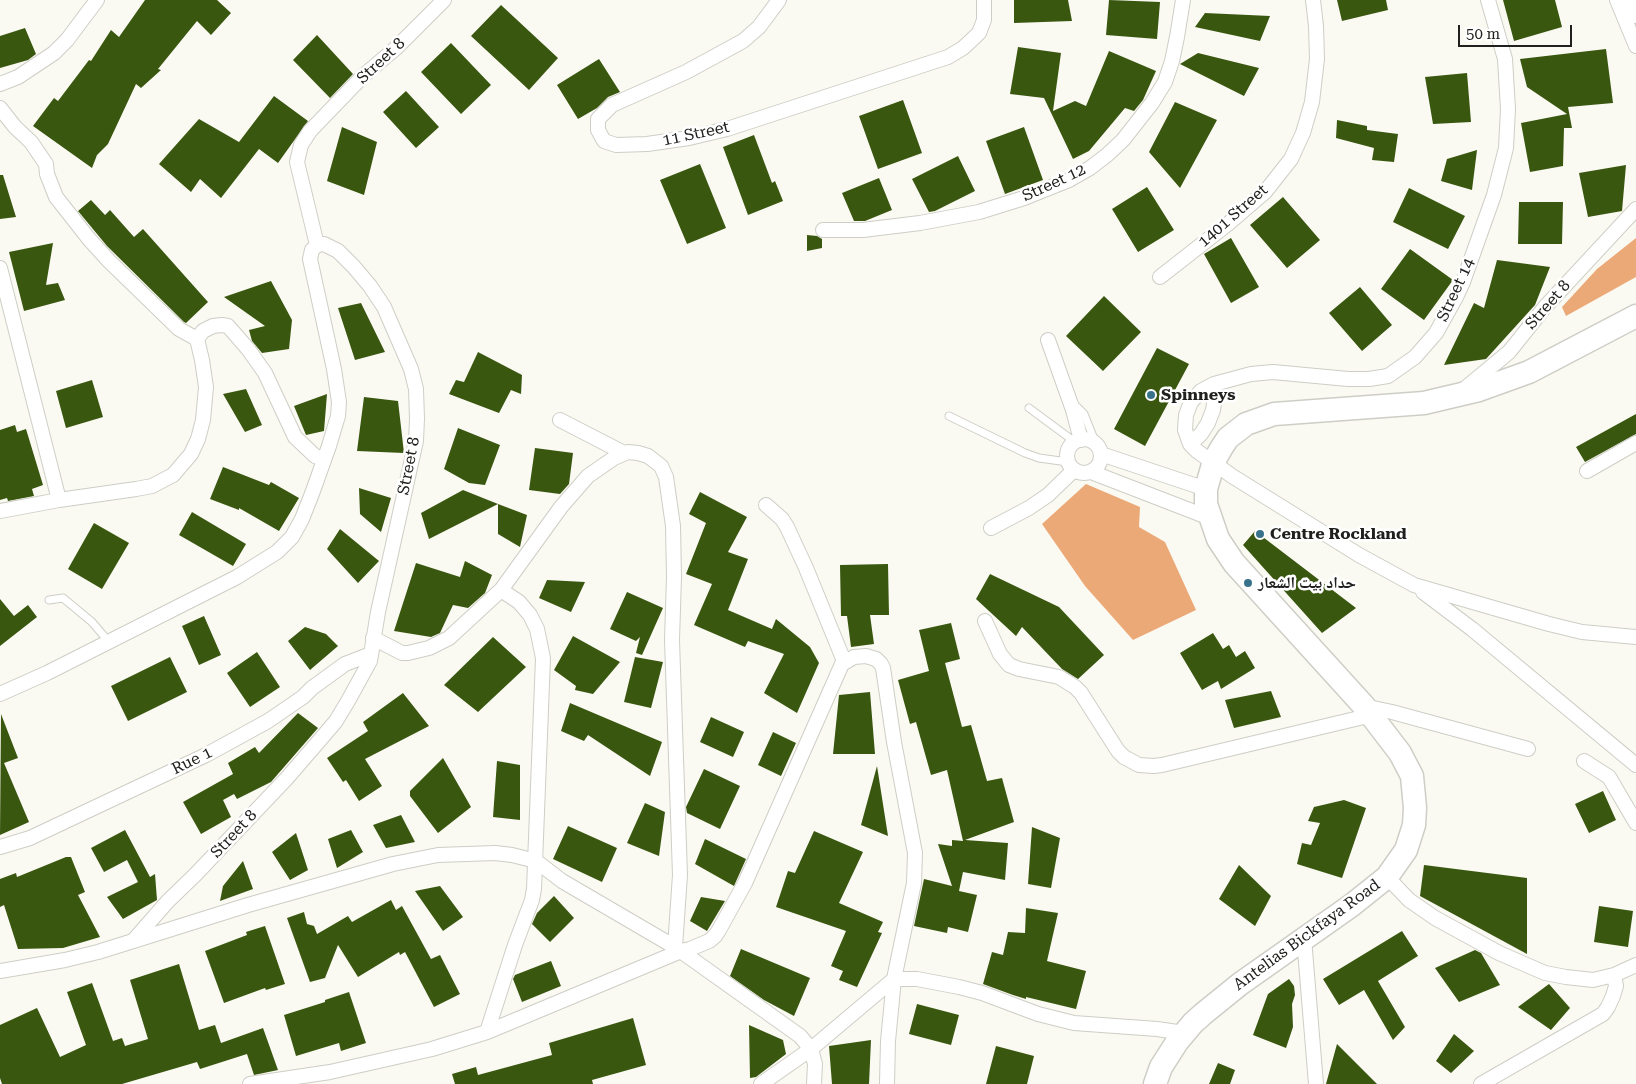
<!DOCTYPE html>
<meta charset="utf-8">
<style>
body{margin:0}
#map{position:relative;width:1636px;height:1084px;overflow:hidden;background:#fafaf2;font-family:"Roboto Serif",serif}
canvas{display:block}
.scale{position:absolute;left:1458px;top:25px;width:114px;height:22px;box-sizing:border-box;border:2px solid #20201e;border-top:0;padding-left:6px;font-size:15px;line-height:18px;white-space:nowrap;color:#20201e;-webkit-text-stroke:4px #fff;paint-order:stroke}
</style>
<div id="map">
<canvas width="1636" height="1084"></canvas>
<div class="scale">50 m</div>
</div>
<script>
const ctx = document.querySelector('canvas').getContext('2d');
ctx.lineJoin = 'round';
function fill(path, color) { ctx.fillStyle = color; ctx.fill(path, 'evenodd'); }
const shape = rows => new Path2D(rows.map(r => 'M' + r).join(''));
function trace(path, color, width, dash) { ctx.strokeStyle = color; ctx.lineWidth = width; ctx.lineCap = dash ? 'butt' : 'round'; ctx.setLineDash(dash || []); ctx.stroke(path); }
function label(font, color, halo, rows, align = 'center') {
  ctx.font = font + ' "Roboto Serif","Noto Naskh Arabic",serif'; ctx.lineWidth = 5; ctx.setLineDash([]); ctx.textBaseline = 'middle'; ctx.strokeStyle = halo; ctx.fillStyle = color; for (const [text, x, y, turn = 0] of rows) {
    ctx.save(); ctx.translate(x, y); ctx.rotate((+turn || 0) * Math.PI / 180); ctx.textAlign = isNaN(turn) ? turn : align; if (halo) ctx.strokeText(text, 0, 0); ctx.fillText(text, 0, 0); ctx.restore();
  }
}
const forest = shape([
 [1636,238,1636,277,1566,316,1562,307,1597,269],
 [1086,484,1140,507,1139,527,1165,542,1196,610,1133,640,1085,586,1042,524]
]);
const building = shape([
 [145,0,217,0,231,13,211,35,197,21,158,69,161,70,141,88,136,84,108,144,97,155,92,168,33,126,54,98,58,101,89,60,91,61,111,30,119,37],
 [1014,0,1068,0,1072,21,1014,23],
 [1109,0,1160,2,1157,39,1106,35],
 [1337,0,1386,0,1388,10,1342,21],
 [1503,0,1555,0,1562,27,1514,41],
 [501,5,558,58,529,90,471,36],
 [1205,13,1270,16,1260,41,1195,27],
 [25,28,36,54,28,60,0,68,0,36],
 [317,35,353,74,330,98,293,60],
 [451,43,491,85,461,114,421,72],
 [1018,47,1061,53,1053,111,1075,101,1086,106,1109,51,1156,71,1143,100,1134,111,1125,108,1089,151,1073,159,1044,98,1010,94],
 [1606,49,1613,103,1568,107,1572,128,1564,128,1563,166,1530,172,1521,123,1567,114,1527,87,1520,59],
 [1198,53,1259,68,1244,96,1180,64],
 [599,59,620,92,608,97,597,108,578,119,557,85],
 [1467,73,1471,122,1433,124,1425,77],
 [406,91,439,127,416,148,383,112],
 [274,96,308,121,278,163,259,149,221,198,200,179,191,192,159,164,199,119,239,142],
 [903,100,922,153,878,169,859,116],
 [1175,102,1217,120,1180,188,1149,152],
 [1337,120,1367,126,1367,130,1398,134,1394,162,1372,160,1374,148,1336,138],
 [342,127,377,142,364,195,327,181],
 [1024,127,1043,180,1005,194,986,141],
 [754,135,772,183,775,181,783,201,748,215,723,147],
 [1477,150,1472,190,1441,181,1447,159],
 [958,156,975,191,935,211,929,212,912,179],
 [700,164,726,228,687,244,660,180],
 [1626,165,1622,211,1588,217,1579,173],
 [0,175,3,175,16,217,0,219],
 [879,178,892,210,865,221,854,221,842,193],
 [1147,187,1174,230,1138,252,1112,209],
 [1409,188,1465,216,1448,249,1393,222],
 [1283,197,1320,240,1287,268,1250,225],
 [91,200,105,215,110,210,134,237,143,229,208,302,186,323,184,322,107,246,78,211],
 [1519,202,1563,202,1562,244,1518,244],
 [807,235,817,236,822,239,822,248,807,251],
 [1231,238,1259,287,1231,303,1204,254],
 [53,243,46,285,58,283,65,300,24,311,9,252],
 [1410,249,1453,280,1424,320,1381,289],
 [1497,260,1550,267,1535,305,1486,359,1444,365,1474,303,1484,308],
 [271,281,292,320,289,349,262,353,252,341,249,330,265,326,224,297],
 [1360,287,1392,325,1362,351,1329,313],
 [1104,296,1141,332,1103,371,1066,336],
 [361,303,385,352,355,360,338,308],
 [1157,348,1189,364,1145,446,1114,429],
 [478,352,522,375,521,394,511,390,499,413,449,394,456,380,464,382],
 [92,380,103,417,66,428,56,391],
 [246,389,262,425,245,432,223,394],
 [327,394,324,431,306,435,294,406],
 [364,397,398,401,404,453,357,451],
 [1636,414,1636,434,1585,462,1576,447],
 [15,425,17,432,26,429,43,485,32,489,34,496,8,501,7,498,0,500,0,430],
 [458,428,500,445,485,485,469,483,444,469],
 [535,448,573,453,569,484,560,494,529,490],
 [223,467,269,485,271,482,299,498,279,531,239,508,239,510,210,499],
 [359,488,391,498,381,532,360,514],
 [463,490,498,504,429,539,421,513],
 [700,492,747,517,728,552,748,559,728,610,772,629,776,619,810,647,819,663,797,713,764,693,784,654,748,641,745,647,694,625,712,584,686,574,706,523,689,514],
 [498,504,527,515,520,547,498,534],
 [192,512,246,544,233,566,179,535],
 [94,523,129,543,102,589,68,569],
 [340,529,379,561,358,583,327,549],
 [1255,531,1356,608,1322,633,1243,545],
 [465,561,492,575,485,593,468,608,453,605,440,633,431,637,394,631,416,563,460,577],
 [888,564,889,615,870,615,874,644,851,647,847,616,841,616,840,565],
 [990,574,1059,607,1104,655,1078,679,1062,669,1022,627,1016,636,976,599],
 [547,580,585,582,571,612,539,598],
 [627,592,663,608,642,655,636,653,640,637,636,641,610,629],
 [0,599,14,616,28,605,37,617,0,646],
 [204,616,221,655,199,665,182,626],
 [951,623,960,659,945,663,962,727,971,725,987,781,1002,778,1014,822,965,840,1008,843,1005,880,963,872,959,891,977,895,968,932,948,927,947,933,914,926,924,879,952,886,938,844,952,846,952,840,963,841,947,770,931,775,916,722,910,724,898,680,929,671,919,630],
 [305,627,326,634,338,646,310,670,288,641],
 [1213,633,1223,649,1229,645,1236,657,1245,651,1255,668,1221,689,1218,681,1202,690,1180,653],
 [573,636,620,662,593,694,575,690,576,686,554,670],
 [493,637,526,667,478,712,444,685],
 [257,652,280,687,250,707,227,673],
 [170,657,187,692,128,721,111,686],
 [635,657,663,662,651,708,624,702],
 [1271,691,1281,717,1234,728,1225,700],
 [870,692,875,754,833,754,839,695],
 [403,693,429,726,365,759,382,786,359,801,346,780,343,782,327,758,368,731,363,722],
 [570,703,662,742,650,776,588,735,584,741,561,731],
 [298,713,318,728,271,782,237,799,234,794,223,800,231,817,201,834,183,802,233,774,228,763,255,747,259,753],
 [1,714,18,758,4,763,29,822,0,835],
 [711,717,744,732,733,757,700,742],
 [773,732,796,743,781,776,758,765],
 [443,758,471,807,438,833,410,796,410,791],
 [497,761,520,765,520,820,493,817],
 [877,766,888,836,861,825],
 [704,769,740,786,720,829,687,813,686,807],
 [1603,791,1616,820,1589,833,1575,804],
 [1344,800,1366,808,1342,878,1297,864,1302,843,1311,845,1320,823,1308,821,1314,807],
 [645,803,665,812,659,856,627,843],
 [401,815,415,842,386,848,373,825],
 [568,826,617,848,602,882,553,859],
 [1032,827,1060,838,1051,888,1028,884],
 [125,830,150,877,155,874,157,900,123,919,107,897,138,882,127,860,104,872,91,848],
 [351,830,363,852,337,868,328,839],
 [814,831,863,852,839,903,883,922,878,932,882,933,857,987,839,980,843,971,831,966,846,931,776,907,788,871,795,873],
 [296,833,308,870,290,880,272,852],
 [705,839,746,859,734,886,695,864],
 [66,857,71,857,85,892,78,895,100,937,63,948,18,949,4,905,0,907,0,879,16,873,17,877],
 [243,861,253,889,220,901,223,886],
 [1239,865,1271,896,1255,926,1219,899],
 [1424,865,1527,878,1527,954,1420,896],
 [440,886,463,917,443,931,415,891],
 [554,896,574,918,550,942,532,924,537,913],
 [701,897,725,901,707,931,690,921],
 [391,900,396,910,402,906,431,959,440,955,460,994,434,1007,405,952,400,955,399,952,358,977,338,945,325,978,310,982,287,918,304,912,307,924,314,926,317,934,348,916,352,922],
 [1599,906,1633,911,1628,947,1594,942],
 [1026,908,1058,913,1047,961,1086,971,1076,1009,1026,997,1026,999,1013,995,983,984,992,952,1003,955,1008,932,1025,933],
 [265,926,285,984,266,990,265,988,224,1003,205,951,247,935,246,932],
 [1402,931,1418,956,1378,981,1405,1027,1393,1040,1364,990,1339,1005,1323,979],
 [741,949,810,978,794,1016,764,1000,730,976],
 [1475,950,1481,953,1500,985,1459,1002,1435,968],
 [551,961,561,986,522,1002,513,979,515,975],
 [179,964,199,1030,215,1025,221,1043,263,1028,278,1070,254,1075,247,1054,200,1069,197,1062,122,1084,2,1084,0,1078,0,1025,37,1008,60,1057,86,1045,67,992,92,983,113,1041,122,1038,125,1046,148,1039,130,980],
 [1289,979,1294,986,1295,995,1292,1004,1293,1027,1286,1048,1253,1035,1268,994],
 [1549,984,1570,1008,1551,1030,1518,1007],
 [349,992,366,1043,341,1051,339,1043,296,1056,284,1015,325,1002,325,1000],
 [917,1004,959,1015,951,1045,909,1034],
 [633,1018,646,1065,592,1080,593,1084,455,1084,452,1074,476,1067,478,1075,552,1055,549,1043],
 [749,1025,783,1040,786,1054,756,1077,750,1078],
 [1454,1034,1474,1051,1451,1073,1436,1061],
 [871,1040,869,1084,832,1084,829,1046],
 [1337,1044,1377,1084,1326,1084],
 [996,1046,1034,1056,1027,1084,986,1084],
 [1218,1063,1235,1070,1230,1084,1209,1084]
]);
const service = shape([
 [1074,404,1084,414,1096,444],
 [1029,408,1075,442],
 [949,416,1025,453,1039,458,1068,462],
 [49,600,63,598,92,622,109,642]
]);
const minor = shape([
 [779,0,759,27,743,41,686,72,612,105,598,119,598,130,604,141,616,145,647,144,689,138,727,129,948,57,963,48,979,33,984,20,984,0],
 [1488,0,1505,59,1508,109,1506,148,1494,195,1463,282,1456,297,1436,333,1415,357,1388,376,1369,379,1348,379,1273,372,1251,374,1214,384,1201,391,1191,402,1186,415,1185,430,1190,444,1197,451,1232,476,1359,555,1414,585,1549,624,1582,632,1636,637],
 [1617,0,1636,46],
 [1629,0,1636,16],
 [0,84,18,77,54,53,67,40,97,0],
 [0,108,15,127,31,142,46,164,47,174,56,197,89,239,109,261,179,329,197,339],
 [823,230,863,230,920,223,979,212,1024,198,1069,180,1090,168,1107,155,1123,140,1152,103,1165,82,1172,61,1177,37,1183,0],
 [0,268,59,500],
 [1160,277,1229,223,1265,192,1291,159,1303,133,1312,102,1317,59,1316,26,1313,0],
 [1048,340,1073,410,1081,440],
 [1462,391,1509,352,1545,307,1636,209],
 [560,420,624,453],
 '1067 456a17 17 0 1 1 34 0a17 17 0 1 1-34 0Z',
 [1190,444,1201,434,1208,423,1213,410,1215,397,1214,384],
 [1101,454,1206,489],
 [1587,471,1636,443],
 [1091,472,1210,518],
 [766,505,782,519,787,527,806,568,844,661],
 [0,511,59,500,136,489,152,486,173,475,191,454,198,439,203,420,206,387,202,360,197,339,203,331,213,326,222,325,228,326,248,349,265,373,295,437,315,456,324,459],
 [991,528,1029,508,1048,495,1074,470],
 [1423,592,1472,629,1636,765],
 [985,621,1000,654,1009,665,1019,669,1059,677,1075,687,1081,693,1118,751,1124,757,1139,765,1154,766,1162,765,1372,715],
 [373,638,402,653,408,653,429,648,449,638,501,590,561,507,588,476,614,458,628,452,638,453,648,456,661,466,666,477,673,526,674,577,672,640,680,875,675,947],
 [0,694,47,673,237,577,277,552,292,537,302,519,313,491,329,446,338,416,339,402,334,369,310,259,312,250,317,245],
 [1364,706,1392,712,1528,749],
 [1584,761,1609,777,1636,823],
 [0,847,30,838,206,755,268,721,303,697,312,688,345,664,371,654],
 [1387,877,1409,900,1435,918,1499,953,1545,973,1566,977,1593,980,1614,975,1636,965],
 [1304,938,1316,1084],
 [133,941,168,901,195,875,287,778,325,734,336,721,348,701,370,661,378,612,416,441,417,419,416,389,411,369,384,307,370,286,354,267,338,251,324,244,317,245,297,162,301,145,310,131,363,76,396,48,444,0],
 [0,971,65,960,98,952,248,905,393,864,438,855,495,853,512,855,536,861,562,881,675,947,800,1036,811,1049,815,1064,814,1084],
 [487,1032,515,945,532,900,534,889,543,658,537,629,530,615,519,602,501,590],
 [250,1084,330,1072,432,1049,487,1032,681,951,690,949,709,941,715,936,719,930,745,883,842,664,854,657,866,656,876,659,881,664,883,668,894,742,915,853,914,883,894,979,888,1041,887,1084],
 [761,1084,811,1049,894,979,917,979,959,987,982,993,1038,1014,1074,1023,1157,1029,1184,1033],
 [1481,1084,1603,1014,1608,1007,1613,996,1616,986,1614,975]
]);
const trunk = shape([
 [1155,1084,1161,1067,1177,1042,1193,1023,1203,1014,1240,984,1352,905,1387,877,1406,850,1414,825,1415,808,1412,776,1400,753,1364,706,1234,563,1218,539,1206,504,1206,489,1214,461,1222,447,1228,438,1246,424,1274,414,1424,403,1479,390,1529,372,1636,316]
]);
const markers = [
 [1151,395,5,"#38738b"],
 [1260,534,5,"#38738b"],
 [1248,583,5,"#38738b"]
];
const streetNames = [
 ["Street 8",381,61,-43],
 ["11 Street",696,134,-12],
 ["Street 12",1054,183,-25],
 ["1401 Street",1233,216,-41],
 ["Street 14",1456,290,-65],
 ["Street 8",1548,305,-49],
 ["Street 8",409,466,-79],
 ["Rue 1",192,761,-26],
 ["Street 8",234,834,-47],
 ["Antelias Bickfaya Road",1307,935,-36]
];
const poiNames = [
 ["Spinneys",1161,395],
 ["Centre Rockland",1270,534],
 ["حداد بيت الشعار",1258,583]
];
fill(forest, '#eca978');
fill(building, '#3a5710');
trace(service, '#cecec7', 9);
trace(minor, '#cecec7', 16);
trace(trunk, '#cecec7', 25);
trace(service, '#fff', 7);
trace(minor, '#fff', 14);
trace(trunk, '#fff', 22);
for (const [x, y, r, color] of markers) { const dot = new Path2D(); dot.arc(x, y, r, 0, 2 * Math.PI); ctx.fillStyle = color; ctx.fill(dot); trace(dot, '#fff', 2); }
label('16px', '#20201e', '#fff', streetNames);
label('bold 16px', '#20201e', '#fff', poiNames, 'left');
</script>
